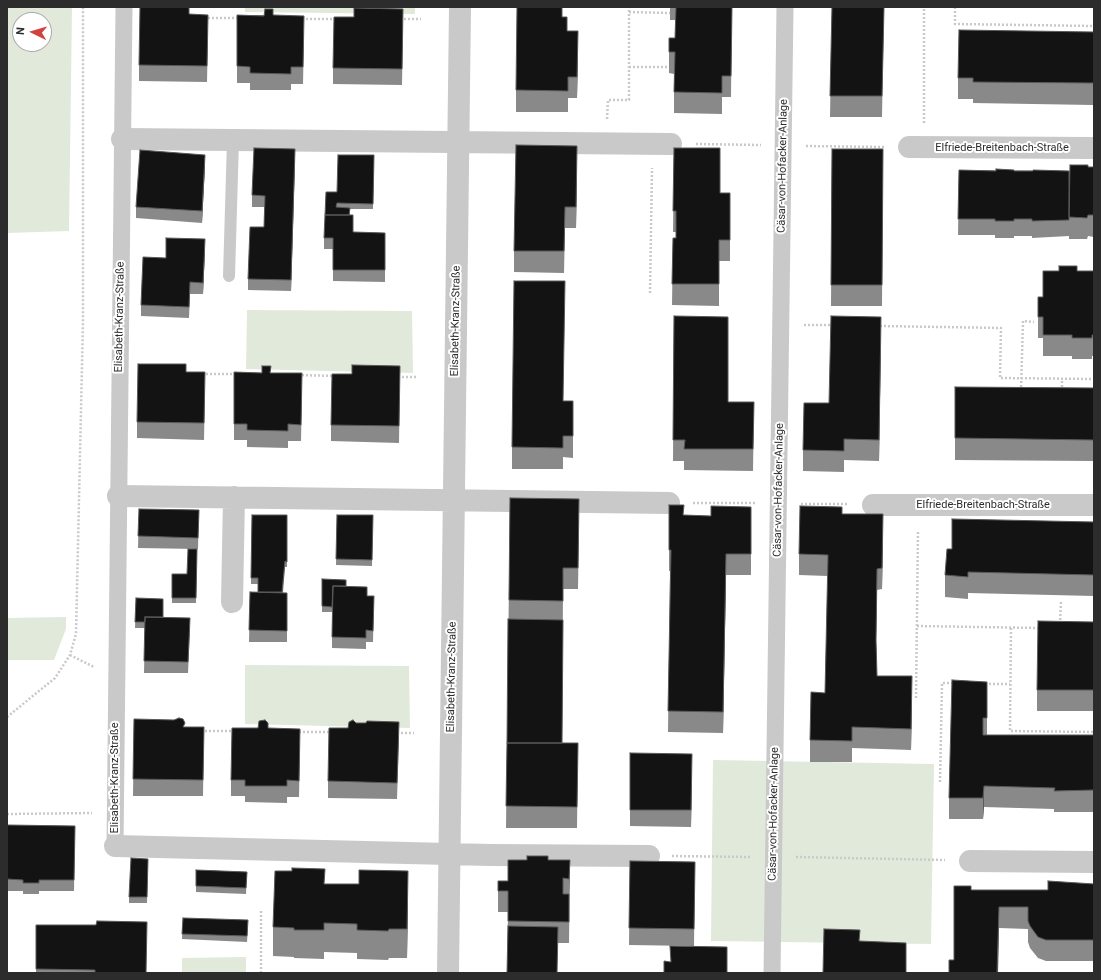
<!DOCTYPE html>
<meta charset="utf-8">
<style>
body{margin:0}
#map{position:relative;width:1101px;height:980px;overflow:hidden;background:#fff;font-family:Roboto,sans-serif}
canvas{display:block}
.frame{position:absolute;inset:0;border:8px solid #2c2c2c;pointer-events:none}
.north{position:absolute;left:12px;top:12px;width:40px;height:40px;box-sizing:border-box;background:#fff;border:1px solid #ababab;border-radius:50%;rotate:275deg;font-size:11px;font-weight:700;line-height:16px;text-align:center;color:#2c2c2c}
.north::after{content:'';display:block;margin:auto;width:14px;height:18px;background:#d24240;clip-path:polygon(50% 0,100% 100%,50% 72%,0 100%)}
</style>
<div id="map">
<canvas width="1101" height="980"></canvas>
<div class="frame"></div>
<div class="north">N</div>
</div>
<script>
const ctx = document.querySelector('canvas').getContext('2d');
ctx.lineJoin = 'round';
function fill(path, color) { ctx.fillStyle = color; ctx.fill(path, 'evenodd'); }
const shape = rows => new Path2D(rows.map(r => 'M' + r).join(''));
function trace(path, color, width, dash) { ctx.strokeStyle = color; ctx.lineWidth = width; ctx.lineCap = dash ? 'butt' : 'round'; ctx.setLineDash(dash || []); ctx.stroke(path); }
function label(font, color, halo, rows, align = 'center') {
  ctx.font = font + ' Roboto,sans-serif'; ctx.lineWidth = 4; ctx.setLineDash([]); ctx.textBaseline = 'middle'; ctx.strokeStyle = halo; ctx.fillStyle = color; for (const [text, x, y, turn = 0] of rows) {
    ctx.save(); ctx.translate(x, y); ctx.rotate((+turn || 0) * Math.PI / 180); ctx.textAlign = isNaN(turn) ? turn : align; if (halo) ctx.strokeText(text, 0, 0); ctx.fillText(text, 0, 0); ctx.restore();
  }
}
const green = shape([
 [7,7,72,7,69,231,7,233],
 [20,20,44,20,44,44,20,44],
 [245,7,415,7,415,14,245,12],
 [247,310,412,311,413,373,246,369],
 [66,617,66,629,54,660,7,660,7,618],
 [245,665,409,666,410,728,245,724],
 [713,760,934,764,931,944,711,941],
 [246,957,246,973,182,973,182,958]
]);
const path = shape([
 [955,7,955,24,1094,26],
 [629,12,670,13],
 [204,18,239,18],
 [302,19,337,19],
 [400,19,421,19],
 [629,67,669,67],
 [607,119,608,100,629,100,629,7],
 [924,123,924,7],
 [696,144,761,145],
 [806,146,885,147],
 [650,293,652,168],
 [804,325,833,325],
 [880,326,1001,328,1000,378,1094,379],
 [202,374,237,374],
 [298,375,335,376],
 [398,377,418,377],
 [1021,391,1023,321,1034,322],
 [1062,391,1062,379],
 [693,503,756,503],
 [801,504,848,504],
 [1060,624,1061,600],
 [917,626,1040,628],
 [1011,628,1010,731,1094,732],
 [70,655,94,667,94,668],
 [985,684,1010,684],
 [916,698,918,530],
 [7,717,55,678,70,655,76,634,83,320,83,7],
 [201,731,234,731],
 [299,732,332,732],
 [397,733,414,733],
 [940,782,942,683,954,683],
 [7,814,92,813],
 [672,856,751,857],
 [796,857,945,860],
 [261,973,261,910]
]);
const service = shape([
 [229,276,233,140]
]);
const pedestrian = shape([
 [115,846,124,7],
 [772,973,785,7]
]);
const minor = shape([
 [122,139,671,144],
 [909,147,1094,148],
 [118,496,669,503],
 [873,505,1094,505],
 [232,602,234,497],
 [115,846,491,855,649,856],
 [970,861,1094,862],
 [448,973,460,7]
]);
const wall = shape([
 [670,7,732,7,731,97,722,97,722,114,674,113,674,74,669,73,669,52,675,38,675,20,670,20],
 [832,7,884,7,882,117,830,117],
 [189,14,208,31,207,82,139,81,139,65],
 [237,15,273,15,304,33,303,84,291,84,291,90,250,90,250,83,237,83],
 [354,17,403,25,402,85,333,84,333,68],
 [562,17,567,31,578,52,577,98,568,98,568,112,516,112,516,90],
 [1094,32,1094,101,1093,105,973,103,973,99,958,99,958,78],
 [674,148,720,193,730,215,730,261,719,261,719,306,672,305,673,238,676,238,676,232,673,232],
 [832,149,883,149,882,306,831,306],
 [374,155,373,209,350,209,350,215,353,232,385,233,385,282,333,281,333,249,324,249,324,238,337,192],
 [295,160,291,291,248,290,248,279,264,227,264,207,252,207,252,195],
 [205,166,202,223,136,218,136,207],
 [577,167,576,228,565,228,564,273,514,272,514,251],
 [1088,167,1094,167,1094,237,1088,236,1087,239,1069,239,1069,217,1069,236,1032,238,1032,236,1014,236,1014,238,995,238,995,235,958,235,959,170,1069,171],
 [205,250,203,294,190,294,189,318,141,316,141,305,166,258],
 [1077,271,1094,271,1094,356,1092,356,1092,359,1072,359,1072,356,1043,356,1043,338,1038,338,1038,317,1043,297],
 [674,316,728,402,754,402,753,471,684,470,684,461,673,461],
 [881,338,879,461,844,460,844,472,803,471,803,450,829,403],
 [400,366,399,443,331,441,331,425,352,374],
 [186,372,205,388,204,440,137,438,137,422],
 [234,372,271,373,302,390,301,441,288,441,288,448,247,447,247,440,234,440],
 [955,387,1094,388,1094,461,955,460],
 [563,401,573,401,573,458,563,457,563,469,512,469,512,447],
 [510,498,579,520,578,589,563,589,562,743,578,743,577,828,506,828],
 [751,507,751,575,726,575,723,733,668,732,670,571,669,571,669,550,684,515,711,516],
 [139,509,199,510,198,549,138,548],
 [842,514,883,535,882,589,877,590,876,644,877,676,912,698,911,750,852,748,852,762,810,762,810,740,825,693,828,576,799,575,799,554],
 [252,515,287,515,287,567,285,567,283,593,287,593,287,642,249,642,250,592,258,592,258,584,251,584],
 [337,515,373,515,372,566,336,565],
 [1094,522,1094,596,968,593,968,599,945,597,945,575,952,549],
 [197,549,196,603,172,603,172,574,187,574],
 [322,579,346,586,367,596,374,596,373,642,366,642,366,649,332,648,332,612,322,612],
 [136,598,163,617,190,629,188,673,144,673,145,628,135,628],
 [1094,622,1094,711,1037,711,1037,690],
 [987,682,987,735,1094,735,1094,812,1054,812,1054,809,984,807,983,819,949,819,949,798],
 [134,719,185,727,204,727,203,796,133,796],
 [356,723,366,723,399,738,397,799,328,798,328,781,348,728],
 [268,728,300,746,299,797,287,797,287,803,245,802,245,796,231,796,231,780],
 [630,753,692,771,691,827,630,826],
 [7,825,75,826,74,891,39,891,39,894,23,894,23,891,7,891],
 [148,859,147,903,129,903,129,897],
 [548,860,570,860,569,943,558,943,507,973,508,912,498,912,498,881,508,881],
 [630,861,695,862,694,946,629,945],
 [196,870,247,872,246,894,196,892],
 [325,884,408,900,407,958,389,958,388,960,357,959,357,953,324,952,324,959,294,958,294,957,273,956,273,927],
 [1094,884,1094,961,1046,961,1038,958,1030,948,1028,942,1028,929,999,928,998,973,949,973,954,960,971,890,1048,890],
 [183,918,248,926,247,942,182,939],
 [36,925,146,973,36,973]
]);
const shadedWall = shape([
 [578,31,578,52,577,98,577,77],
 [1094,80,1094,101,1093,105,1093,83],
 [577,146,577,167,576,228,576,207],
 [295,149,295,160,291,291,291,280],
 [205,155,205,166,202,223,202,211],
 [205,239,205,250,203,294,203,283],
 [881,317,881,338,879,461,879,440],
 [883,514,883,535,882,589,882,568],
 [726,554,726,575,723,733,723,712],
 [912,676,912,698,911,750,911,729],
 [692,754,692,771,691,827,691,810],
 [984,786,984,807,983,819,983,798],
 [570,860,569,899,569,943,569,879],
 [408,871,408,900,407,958,407,929],
 [999,907,998,973,997,973]
]);
const building = shape([
 [140,7,189,7,189,14,208,15,207,66,139,65,140,7],
 [517,7,562,7,562,17,567,17,567,31,578,31,577,77,568,77,568,91,516,90,517,7],
 [676,7,732,7,731,76,722,76,722,93,674,92,675,52,669,52,669,38,675,38,676,7],
 [832,7,884,7,882,96,830,96,832,7],
 [354,8,403,9,402,69,333,68,334,17,354,17,354,8],
 [265,9,273,9,273,15,304,16,303,67,291,67,291,74,250,73,250,67,237,66,237,15,264,16,265,9],
 [959,30,1094,32,1094,80,1093,83,973,82,973,78,958,78,959,30],
 [516,145,577,146,576,207,565,207,564,251,514,251,516,145],
 [254,148,295,149,291,280,248,279,250,227,264,227,265,196,252,195,254,148],
 [674,148,720,148,720,193,730,193,730,240,719,240,719,284,672,284,673,238,676,238,676,211,673,211,674,148],
 [832,149,883,149,882,285,831,285,832,149],
 [140,150,205,155,202,211,136,207,140,150],
 [338,155,374,155,373,204,337,203,336,207,350,208,349,215,325,215,326,192,337,192,338,155],
 [1070,165,1088,165,1088,167,1094,167,1094,215,1088,215,1087,218,1069,217,1070,165],
 [996,169,1014,170,1014,171,1033,171,1033,170,1069,171,1069,220,1032,221,1032,219,1014,219,1014,221,995,221,995,219,958,219,959,170,996,171,996,169],
 [325,215,353,215,353,232,385,233,385,270,333,270,333,238,324,238,325,215],
 [166,238,205,239,203,283,190,282,189,307,141,305,143,257,166,258,166,238],
 [1059,266,1077,266,1077,271,1094,271,1094,335,1092,335,1092,338,1072,338,1072,335,1043,335,1043,317,1038,317,1038,297,1043,297,1043,271,1059,271,1059,266],
 [514,281,565,281,563,401,573,401,573,436,563,436,563,448,512,447,514,281],
 [674,316,728,317,728,402,754,402,753,449,684,449,685,440,673,440,674,316],
 [831,316,881,317,879,440,844,439,844,451,803,450,804,403,829,403,831,316],
 [138,364,186,364,186,372,205,372,204,423,137,422,138,364],
 [352,365,400,366,399,426,331,425,332,374,352,374,352,365],
 [262,366,271,366,270,373,302,373,301,425,288,424,288,431,247,430,247,424,234,424,234,372,262,373,262,366],
 [955,387,1094,388,1094,440,955,438,955,387],
 [510,498,579,499,578,568,563,568,563,601,509,600,510,498],
 [669,505,684,505,683,515,711,516,711,506,751,507,751,554,726,554,723,712,668,711,671,550,669,550,669,505],
 [800,506,842,507,842,514,883,514,882,568,877,569,876,640,877,676,912,676,911,729,852,727,852,741,810,740,811,692,825,693,828,555,799,554,800,506],
 [139,509,199,510,198,538,138,536,139,509],
 [252,515,287,515,287,562,285,561,282,592,258,592,258,578,251,578,252,515],
 [337,515,373,515,372,560,336,559,337,515],
 [952,519,1094,522,1094,575,968,572,968,577,945,575,947,549,952,549,952,519],
 [188,549,197,549,196,598,172,598,172,574,187,574,188,549],
 [322,579,346,580,346,586,333,586,332,607,322,606,322,579],
 [333,586,367,587,367,596,374,596,373,631,366,630,366,638,332,637,333,586],
 [250,592,287,593,287,631,249,630,250,592],
 [136,598,163,599,163,617,145,617,145,622,135,622,136,598],
 [145,617,190,618,188,662,144,661,145,617],
 [508,619,563,620,562,743,507,743,508,619],
 [1038,621,1094,622,1094,690,1037,690,1038,621],
 [952,680,987,682,987,718,983,718,983,735,1094,735,1094,790,1054,791,1055,788,984,786,983,798,949,798,952,680],
 [179,718,183,719,185,723,183,727,204,727,203,780,133,779,134,719,174,720,179,718],
 [265,720,268,723,268,728,300,729,299,781,287,780,287,786,245,786,245,780,231,780,232,728,258,728,259,721,265,720],
 [353,720,356,723,366,723,367,721,399,722,397,783,328,781,329,728,348,728,349,722,353,720],
 [507,743,578,743,577,807,506,806,507,743],
 [630,753,692,754,691,810,630,810,630,753],
 [7,825,75,826,74,880,39,880,39,883,23,883,23,880,7,879,7,825],
 [527,856,548,856,548,860,570,860,569,879,563,878,563,894,569,894,569,922,508,921,508,891,498,891,498,881,508,881,508,860,527,860,527,856],
 [131,858,148,859,147,897,129,897,131,858],
 [630,861,695,862,694,929,629,928,630,861],
 [292,868,325,869,324,884,359,884,359,870,408,871,407,929,389,929,388,931,357,930,357,924,324,923,324,930,294,930,294,928,273,927,275,871,292,871,292,868],
 [196,870,247,872,246,888,196,886,196,870],
 [1048,881,1094,884,1094,940,1046,940,1038,937,1030,926,1028,921,1028,907,999,907,997,973,949,973,949,960,954,960,954,886,971,886,971,890,1048,890,1048,881],
 [183,918,248,920,247,936,182,934,183,918],
 [97,921,147,922,146,973,95,973,95,970,36,969,36,925,96,925,97,921],
 [508,926,558,927,557,973,507,973,508,926],
 [824,929,860,930,859,941,906,943,906,973,823,973,824,929],
 [670,946,727,947,727,973,664,973,664,961,671,962,670,946]
]);
const streetNames = [
 ["Elfriede-Breitenbach-Straße",1002,148],
 ["Cäsar-von-Hofacker-Anlage",783,166,-89],
 ["Elisabeth-Kranz-Straße",120,317,-89],
 ["Elisabeth-Kranz-Straße",456,321,-89],
 ["Cäsar-von-Hofacker-Anlage",779,490,-89],
 ["Elfriede-Breitenbach-Straße",983,505],
 ["Elisabeth-Kranz-Straße",452,677,-89],
 ["Elisabeth-Kranz-Straße",115,778,-90],
 ["Cäsar-von-Hofacker-Anlage",774,814,-89]
];
fill(green, '#e1e9db');
trace(path, '#c9c9c9', 2.5, [2, 2]);
trace(service, '#c9c9c9', 12);
trace(pedestrian, '#c9c9c9', 17);
trace(minor, '#c9c9c9', 22);
fill(wall, '#898989');
fill(shadedWall, '#5a5a5a');
fill(building, '#131313');
trace(building, '#5a5a5a', 1);
label('11px', '#2c2c2c', '#fff', streetNames);
</script>
